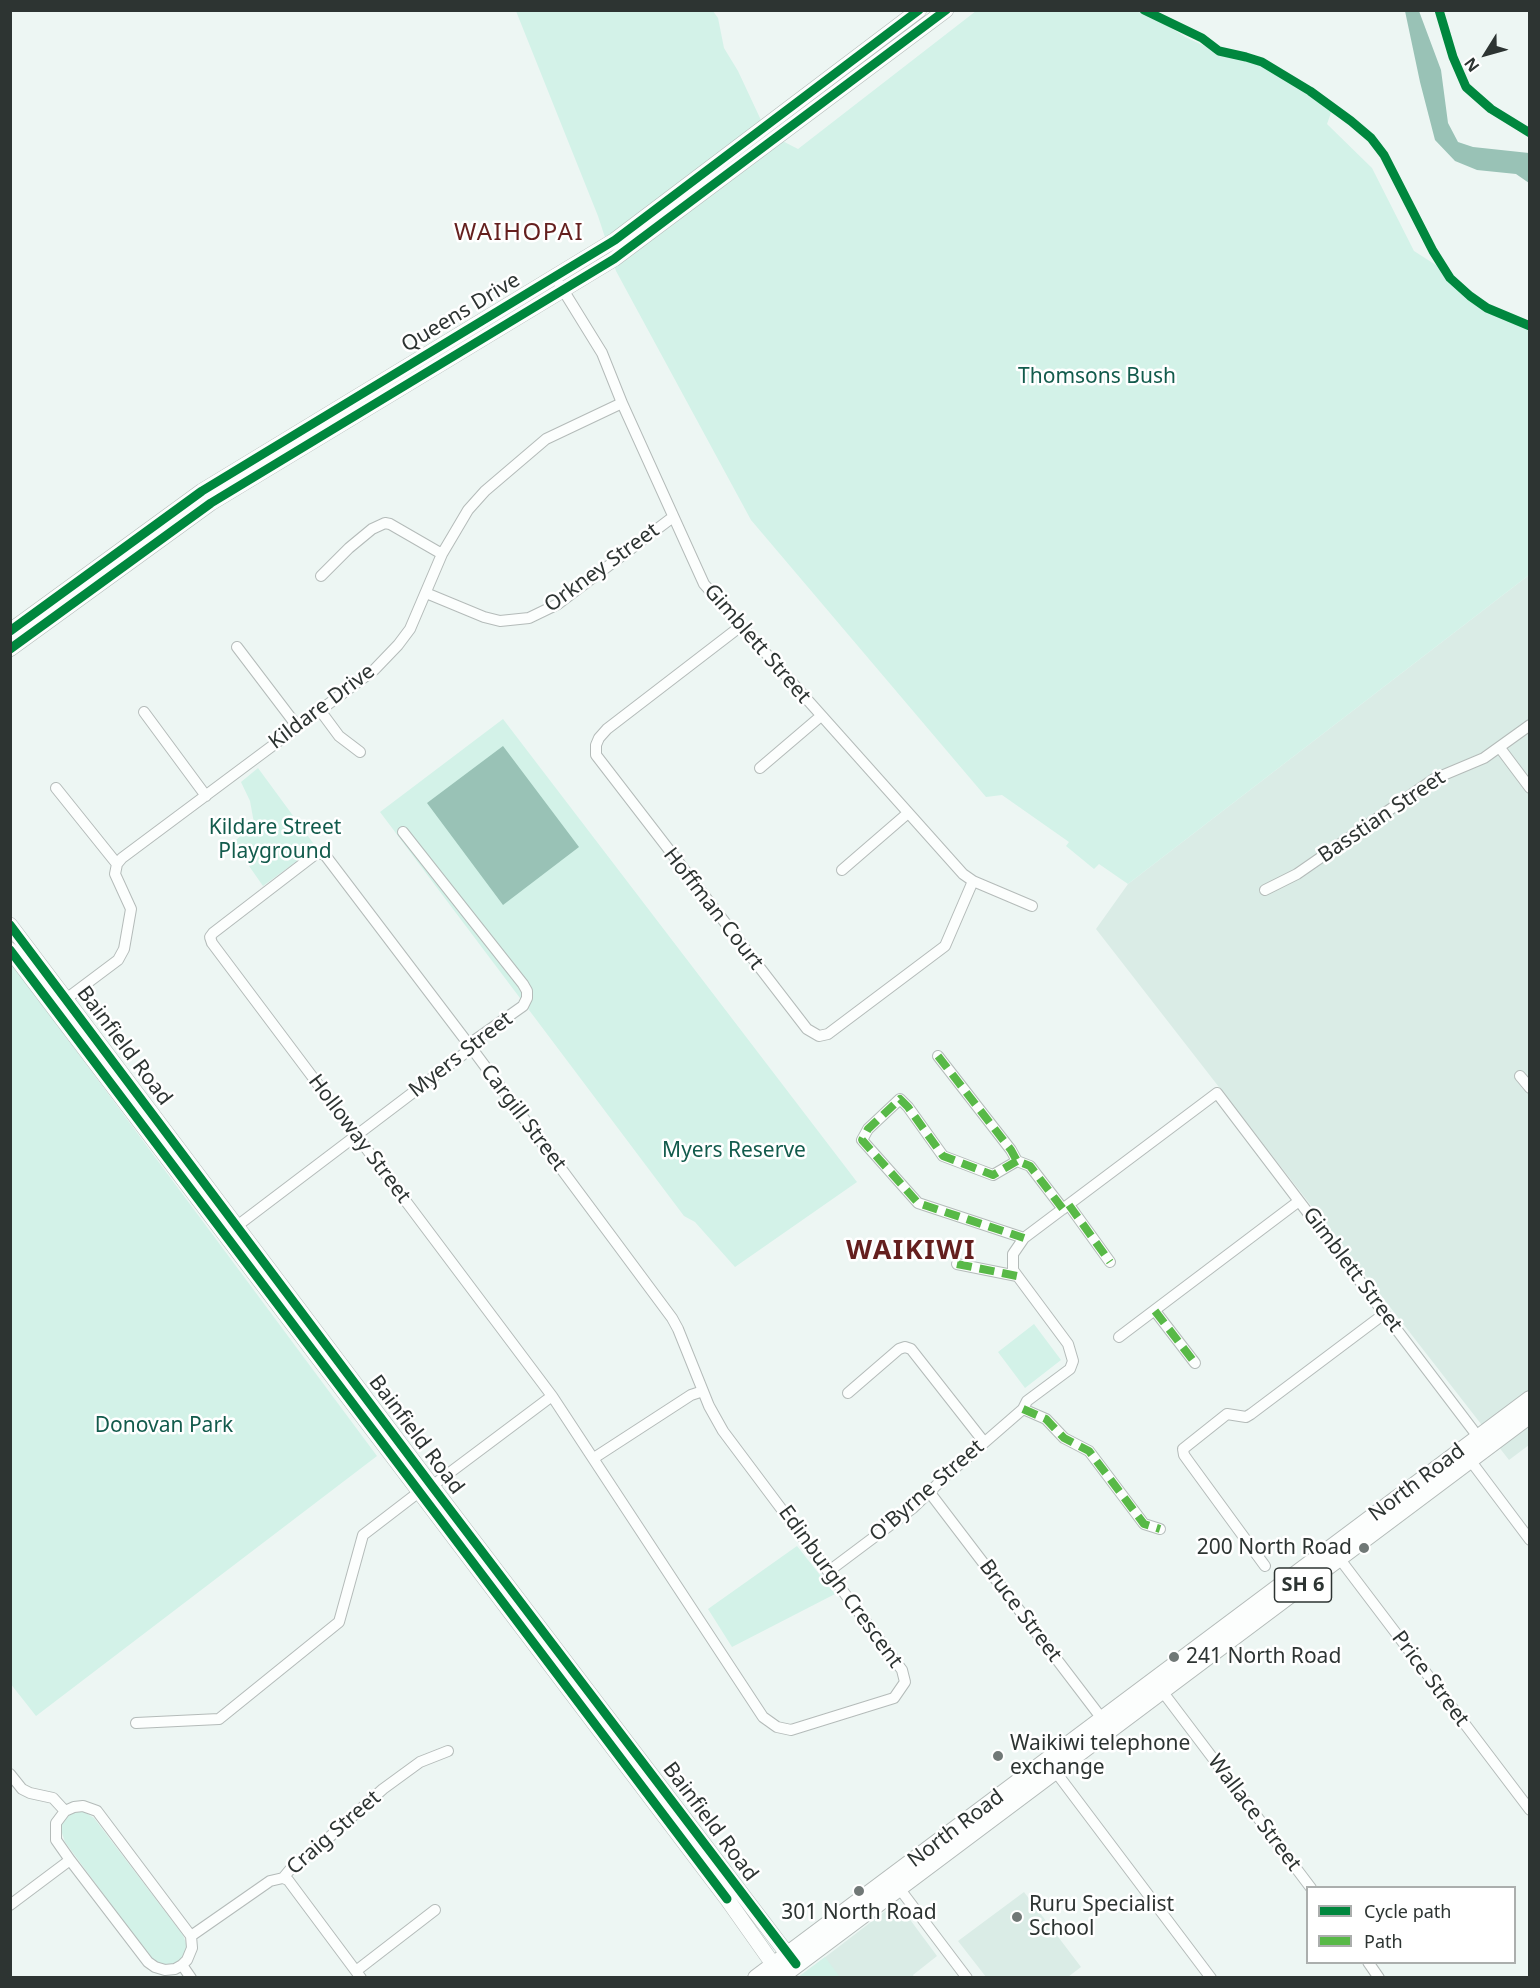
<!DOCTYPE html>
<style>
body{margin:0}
#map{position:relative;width:1540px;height:1988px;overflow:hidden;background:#edf6f3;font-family:"Noto Sans",sans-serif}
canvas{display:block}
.frame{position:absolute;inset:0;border:12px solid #2d3432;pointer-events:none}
.legend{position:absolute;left:1306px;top:1886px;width:210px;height:78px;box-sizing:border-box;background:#fff;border:2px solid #abaead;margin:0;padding:8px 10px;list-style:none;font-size:18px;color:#2d3432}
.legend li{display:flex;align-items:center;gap:12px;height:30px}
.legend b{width:30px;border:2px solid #abaead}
.north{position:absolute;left:1456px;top:24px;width:60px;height:60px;-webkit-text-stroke:4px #fff;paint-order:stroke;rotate:233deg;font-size:16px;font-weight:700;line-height:24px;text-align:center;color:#2d3432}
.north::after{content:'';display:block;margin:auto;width:21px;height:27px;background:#2d3432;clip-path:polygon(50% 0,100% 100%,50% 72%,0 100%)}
</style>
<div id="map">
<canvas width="1540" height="1988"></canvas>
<div class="frame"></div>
<ul class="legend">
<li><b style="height:8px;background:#00873e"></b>Cycle path</li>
<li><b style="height:8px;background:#58b947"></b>Path</li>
</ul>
<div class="north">N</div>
</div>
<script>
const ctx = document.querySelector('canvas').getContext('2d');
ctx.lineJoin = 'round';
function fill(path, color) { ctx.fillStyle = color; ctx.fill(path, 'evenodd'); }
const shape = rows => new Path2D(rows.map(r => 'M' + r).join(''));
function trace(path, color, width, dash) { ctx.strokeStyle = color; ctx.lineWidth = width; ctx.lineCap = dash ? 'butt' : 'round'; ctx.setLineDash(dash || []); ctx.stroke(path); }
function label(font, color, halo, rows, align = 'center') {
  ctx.font = font + ' "Noto Sans",sans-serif'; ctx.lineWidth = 5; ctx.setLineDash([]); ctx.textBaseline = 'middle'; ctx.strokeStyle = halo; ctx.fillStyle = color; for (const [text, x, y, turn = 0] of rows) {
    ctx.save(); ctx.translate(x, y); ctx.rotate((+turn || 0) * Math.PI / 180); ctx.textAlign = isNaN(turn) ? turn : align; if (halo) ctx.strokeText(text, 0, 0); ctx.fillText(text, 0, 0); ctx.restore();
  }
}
const built = shape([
 [1529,575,1529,1445,1509,1460,1096,929,1128,884],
 [1024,1892,1081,1967,1068,1977,986,1977,958,1941],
 [897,1902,937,1956,913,1975,914,1977,798,1978]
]);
const green = shape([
 [516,11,713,11,718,18,724,48,738,71,767,133,798,149,976,11,1146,11,1185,37,1209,48,1260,61,1333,107,1327,124,1372,168,1414,251,1439,267,1487,309,1529,325,1529,575,1128,884,1099,864,1094,869,1066,846,1069,842,1002,795,986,797,751,520,616,271,598,216],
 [503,719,857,1182,735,1267,695,1222,684,1216,380,812],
 [258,768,316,847,263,886,233,843,254,823,250,801,241,782],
 [11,963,377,1456,36,1716,10,1683],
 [1034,1324,1061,1360,1025,1388,998,1352],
 [797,1546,835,1594,732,1647,708,1609],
 [76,1811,83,1811,94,1818,183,1935,187,1946,186,1952,180,1962,169,1966,158,1963,151,1959,65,1842,61,1830,62,1823,65,1817],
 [825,1957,840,1977,798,1977]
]);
const water = shape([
 [1405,11,1419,11,1441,70,1448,123,1458,142,1473,147,1529,153,1529,183,1516,174,1477,170,1455,161,1435,140,1420,82],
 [503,746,579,847,503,905,427,803]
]);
const street = shape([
 [560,285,602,353,622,403,704,584,963,874,973,881,1032,906],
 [321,576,349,548,372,529,385,523,390,524,442,554],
 [426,593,484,617,500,621,529,618,558,604,673,517],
 [741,626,607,729,599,738,596,745,596,755,807,1029,819,1036,828,1034,945,946,973,881],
 [237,647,297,726],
 [319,709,339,736,360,752],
 [144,712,206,796],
 [1500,748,1530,788],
 [760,768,821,716],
 [56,788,117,864],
 [317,853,325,855,470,1046,672,1318,678,1329,709,1406,723,1431,902,1670,905,1682,894,1698,791,1730,777,1727,763,1717,552,1396,212,943,210,937,213,933,317,853],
 [842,870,908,813],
 [1265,890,1297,874,1434,779,1484,758,1530,725],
 [62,1002,118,960,124,949,131,909,115,874,117,864,122,858,374,670,398,645,410,629,442,554,468,510,485,491,546,439,622,403],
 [938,1056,1011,1150,1017,1161,1030,1166,1063,1209],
 [1520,1076,1530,1088],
 [1017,1161,993,1175,943,1156,908,1107,900,1099,868,1129,862,1140,918,1203,1024,1238],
 [1069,1205,1110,1262],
 [233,1229,465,1053,475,1040,523,1006,527,998,527,991,523,984,403,832],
 [957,1264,1017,1276],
 [1155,1311,1195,1363],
 [1119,1337,1299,1201],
 [848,1393,899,1349,905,1347,911,1349,984,1442],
 [1023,1409,1046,1419,1064,1438,1089,1451,1144,1524,1160,1529],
 [1467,1456,1530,1540],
 [594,1458,691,1395,703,1391],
 [930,1493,1106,1724],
 [1336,1554,1530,1810],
 [1265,1566,1189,1462,1184,1455,1183,1449,1227,1414,1246,1417,1251,1414,1384,1314],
 [829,1571,913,1508,947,1475,1023,1409,1027,1401,1070,1369,1073,1361,1068,1344,1013,1270,1013,1254,1024,1238,1217,1093,1482,1442],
 [1159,1687,1311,1888],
 [136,1723,219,1719,339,1622,363,1535,419,1492,432,1486,552,1396],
 [1052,1767,1211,1978],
 [10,1774,22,1789,30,1793,53,1798,65,1811],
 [283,1878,288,1880,361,1978],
 [896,1884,967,1978],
 [10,1905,70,1860],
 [191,1936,270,1881,283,1878,293,1866,324,1842,383,1789,420,1762,448,1751],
 [1368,1962,1379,1978],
 [182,1965,175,1969,165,1970,155,1967,148,1962,70,1860,56,1840,56,1823,65,1811,74,1807,83,1806,97,1811,191,1936,192,1948,187,1960,182,1965,191,1978],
 [356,1971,435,1910]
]);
const secondary = shape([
 [10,631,202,491,615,240,919,10],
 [10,649,211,503,614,259,946,10],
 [10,925,432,1486,795,1964],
 [10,950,727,1899,780,1974]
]);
const primary = shape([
 [756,1978,1530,1399],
 [779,1978,1530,1415]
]);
const quiet = shape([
 [938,1056,1011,1150,1017,1161,1030,1166,1063,1209],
 [1017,1161,993,1175,943,1156,908,1107,900,1099,868,1129,862,1140,918,1203,1024,1238],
 [1069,1205,1110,1262],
 [957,1264,1017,1276],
 [1155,1311,1195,1363],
 [1023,1409,1046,1419,1064,1438,1089,1451,1144,1524,1160,1529]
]);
const cycleway = shape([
 [1144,10,1202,38,1219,51,1246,57,1262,62,1310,91,1351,121,1371,138,1384,155,1433,251,1450,278,1470,296,1487,308,1530,326],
 [1439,10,1453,57,1466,87,1491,109,1530,133],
 [10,631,202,491,615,240,919,10],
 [10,649,211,503,614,259,946,10],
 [10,925,432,1486,796,1964],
 [10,950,727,1899]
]);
const markers = [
 [1364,1548,6,"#707876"],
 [1174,1657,6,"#707876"],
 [998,1756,6,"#707876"],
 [859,1891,6,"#707876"],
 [1017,1917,6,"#707876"]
];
const shields = [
 [1303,1585,57]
];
const shieldNames = [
 ["SH 6",1303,1585]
];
const streetNames = [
 ["Queens Drive",461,313,-31],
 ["Orkney Street",602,568,-36],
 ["Gimblett Street",757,644,49],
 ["Kildare Drive",322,707,-37],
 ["Basstian Street",1382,817,-34],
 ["Hoffman Court",713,909,52],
 ["Bainfield Road",124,1046,53],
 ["Myers Street",461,1055,-38],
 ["Cargill Street",523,1118,53],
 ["Holloway Street",359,1139,53],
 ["Gimblett Street",1352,1270,53],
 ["Bainfield Road",416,1435,53],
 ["North Road",1417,1483,-37],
 ["O'Byrne Street",927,1491,-41],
 ["Edinburgh Crescent",840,1587,54],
 ["Bruce Street",1020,1611,53],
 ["Price Street",1430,1679,53],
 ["Wallace Street",1254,1813,53],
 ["Bainfield Road",710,1822,53],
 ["North Road",956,1829,-37],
 ["Craig Street",334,1833,-41]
];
const parkNames = [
 ["Thomsons Bush",1097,377],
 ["Kildare Street",275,828],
 ["Playground",275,852],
 ["Myers Reserve",734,1151],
 ["Donovan Park",164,1426]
];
const poiNames = [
 ["200 North Road",1352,1548,"right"],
 ["241 North Road",1186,1657],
 ["Waikiwi telephone",1010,1744],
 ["exchange",1010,1768],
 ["Ruru Specialist",1029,1905],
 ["School",1029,1929],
 ["301 North Road",859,1913,"center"]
];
const quarterNames = [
 ["WAIHOPAI",519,233]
];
const districtNames = [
 ["WAIKIWI",911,1251]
];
fill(built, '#daece6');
fill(green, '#d3f2e8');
fill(water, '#99c2b6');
trace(street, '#b4bbb9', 12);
trace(secondary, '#b4bbb9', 16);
trace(primary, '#b4bbb9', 18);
trace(street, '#fcfefd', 10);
trace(secondary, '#fcfefd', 15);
trace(primary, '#fcfefd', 16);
trace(quiet, '#58b947', 8, [15, 8]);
trace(cycleway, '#00873e', 9);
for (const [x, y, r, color] of markers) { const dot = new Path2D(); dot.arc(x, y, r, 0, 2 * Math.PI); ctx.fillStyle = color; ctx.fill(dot); trace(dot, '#fff', 2); }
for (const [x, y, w] of shields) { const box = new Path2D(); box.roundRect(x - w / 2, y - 17, w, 34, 4.5); ctx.fillStyle = '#fff'; ctx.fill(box); trace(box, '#2d3432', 1.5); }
label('bold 20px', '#2d3432', null, shieldNames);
label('21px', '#2d3432', '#fff', streetNames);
label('21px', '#125b4c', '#fff', parkNames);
label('21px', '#2d3432', '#fff', poiNames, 'left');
ctx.letterSpacing = '1.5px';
label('24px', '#641f1e', '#fff', quarterNames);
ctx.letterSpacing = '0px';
ctx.letterSpacing = '1.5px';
label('bold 27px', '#641f1e', '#fff', districtNames);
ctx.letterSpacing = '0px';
</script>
